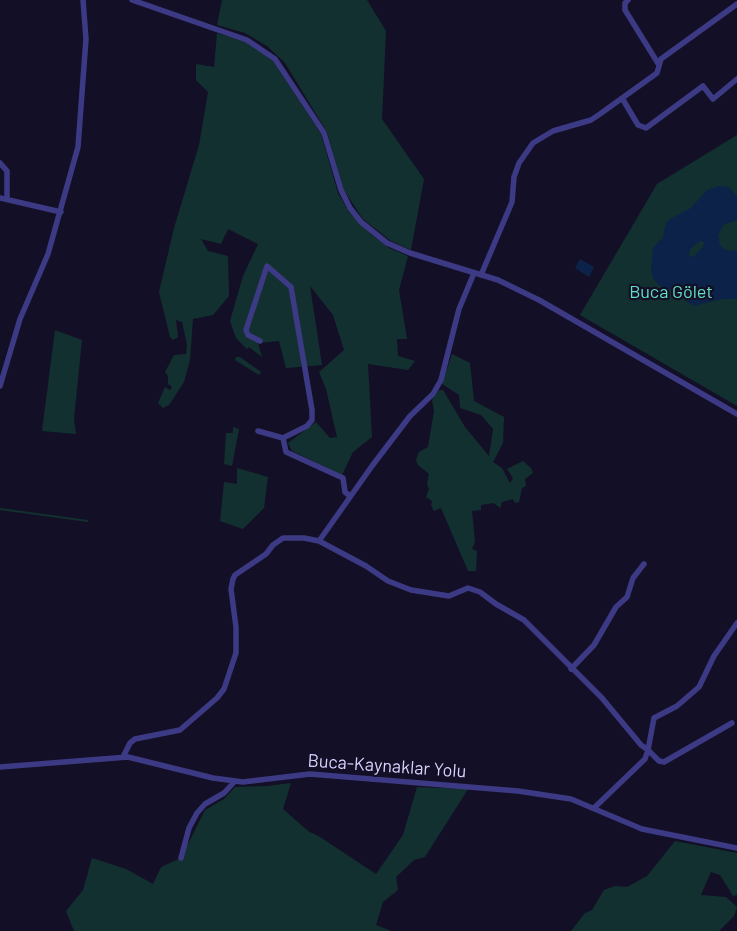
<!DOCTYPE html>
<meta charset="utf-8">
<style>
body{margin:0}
canvas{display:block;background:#130f26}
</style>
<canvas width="737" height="931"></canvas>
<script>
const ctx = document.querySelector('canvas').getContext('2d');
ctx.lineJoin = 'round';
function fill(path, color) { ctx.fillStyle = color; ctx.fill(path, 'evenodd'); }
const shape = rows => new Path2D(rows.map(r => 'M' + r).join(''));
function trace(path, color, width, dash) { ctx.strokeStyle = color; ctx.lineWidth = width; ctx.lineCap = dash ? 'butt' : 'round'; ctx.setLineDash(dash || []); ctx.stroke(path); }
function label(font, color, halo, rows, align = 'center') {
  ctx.font = font + ' Barlow,sans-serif'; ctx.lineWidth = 4.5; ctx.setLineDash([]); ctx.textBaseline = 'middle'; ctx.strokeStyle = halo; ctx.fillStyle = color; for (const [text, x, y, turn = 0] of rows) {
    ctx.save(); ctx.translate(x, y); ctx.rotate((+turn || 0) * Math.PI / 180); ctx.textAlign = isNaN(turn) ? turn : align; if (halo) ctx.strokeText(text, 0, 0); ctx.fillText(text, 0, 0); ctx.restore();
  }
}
const green = shape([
 [222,0,367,0,386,31,382,119,424,179,411,250,391,241,363,219,343,189,327,132,285,63,267,46,245,33,217,25],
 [217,33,249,43,273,61,321,134,338,193,349,212,372,235,389,248,408,256,399,290,407,339,397,339,398,356,415,361,408,370,368,364,372,437,353,452,342,475,292,451,288,443,316,422,330,438,337,437,326,389,319,372,344,350,333,315,310,286,322,365,286,368,279,341,258,343,262,357,249,347,247,349,236,338,230,321,243,276,258,244,228,229,221,244,201,239,208,251,228,256,229,296,213,315,193,319,190,360,184,382,169,405,163,408,158,403,165,387,170,390,172,387,168,384,168,376,165,372,174,355,186,354,187,344,182,322,176,320,178,337,173,340,170,337,159,292,174,228,199,145,208,92,196,80,196,64,214,67],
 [737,135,737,406,580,315,657,184],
 [55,330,82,340,74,419,76,434,42,431],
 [452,354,470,363,474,401,504,417,503,443,493,462,502,468,510,483,513,478,507,469,523,461,531,468,533,473,525,479,526,486,522,488,519,502,515,503,513,499,502,502,500,508,494,503,481,505,481,510,472,511,475,542,472,549,477,551,476,571,468,571,441,508,434,511,431,505,432,501,426,497,429,489,427,484,429,474,418,465,416,460,419,452,428,447,434,411,432,400,439,390,443,390,465,427,489,456,493,429,481,415,460,408,459,395,442,384],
 [236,357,240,357,261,372,259,375,235,360],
 [233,427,239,429,232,466,224,464,226,433,233,433],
 [237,468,268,477,264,508,243,529,220,521,224,482,237,484],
 [0,508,88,520,88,522,0,510],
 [291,783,283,809,308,831,320,837,376,874,403,835,417,787,468,789,425,857,414,860,396,877,398,890,383,902,376,925,391,931,74,931,66,911,83,890,92,858,126,869,153,884,161,867,181,858,205,810,224,799,235,787,267,786],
 [675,841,737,853,737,895,733,896,720,875,711,872,701,895,726,897,737,907,734,916,719,931,571,931,585,913,592,910,604,890,615,886,627,887,647,876]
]);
const water = shape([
 [719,186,729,187,737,196,737,220,723,225,718,236,720,245,725,250,737,251,737,299,722,299,694,306,686,301,685,295,660,286,653,278,651,271,653,248,663,237,666,223,670,219,691,208,707,190],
 [700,241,704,242,703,247,693,257,689,256,690,249],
 [580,259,594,267,589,277,575,268]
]);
const minor = shape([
 [132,0,247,40,275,59,324,133,341,190,350,208,361,222,387,243,410,253,498,280,539,300,737,414],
 [628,0,625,3,625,10,659,65],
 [622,98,638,125,646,128,703,86,713,99,737,79],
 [0,163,7,171,7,199],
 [0,198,61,212],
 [481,275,512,202,514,177,519,163,533,143,553,131,591,120,600,114,657,73,661,59,737,4],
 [260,341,248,335,246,330,267,266,291,287,312,410,312,420,307,426,283,438],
 [0,386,20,319,48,254,78,147,86,39,83,0],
 [258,431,283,438,286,452,343,478,345,492,350,496],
 [319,541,372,466,410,416,433,394,441,380,459,309,474,273],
 [571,669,594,645,616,607,627,597,633,578,644,564],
 [732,723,664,762,659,761,648,750,654,718,677,706,699,687,714,656,737,623],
 [123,757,130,743,135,739,180,730,217,698,224,689,236,653,236,627,231,589,233,579,235,575,266,554,273,545,283,538,304,538,319,541,366,566,388,581,411,590,449,596,468,588,480,592,496,604,524,620,602,698,641,745,648,750,645,759,594,808],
 [0,767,128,757,213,778,243,782,310,774,518,791,571,799,642,829,737,848],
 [181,858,189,828,197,813,205,804,224,793,235,781]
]);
const parkNames = [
 ["Buca Gölet",671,292]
];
const streetNames = [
 ["Buca-Kaynaklar Yolu",387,766,4]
];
fill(green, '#12302f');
fill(water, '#0c2248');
trace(minor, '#3d3a85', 5.5);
label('18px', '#5fe0c0', '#130f26', parkNames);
label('18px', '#d9d4ff', '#130f26', streetNames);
</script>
